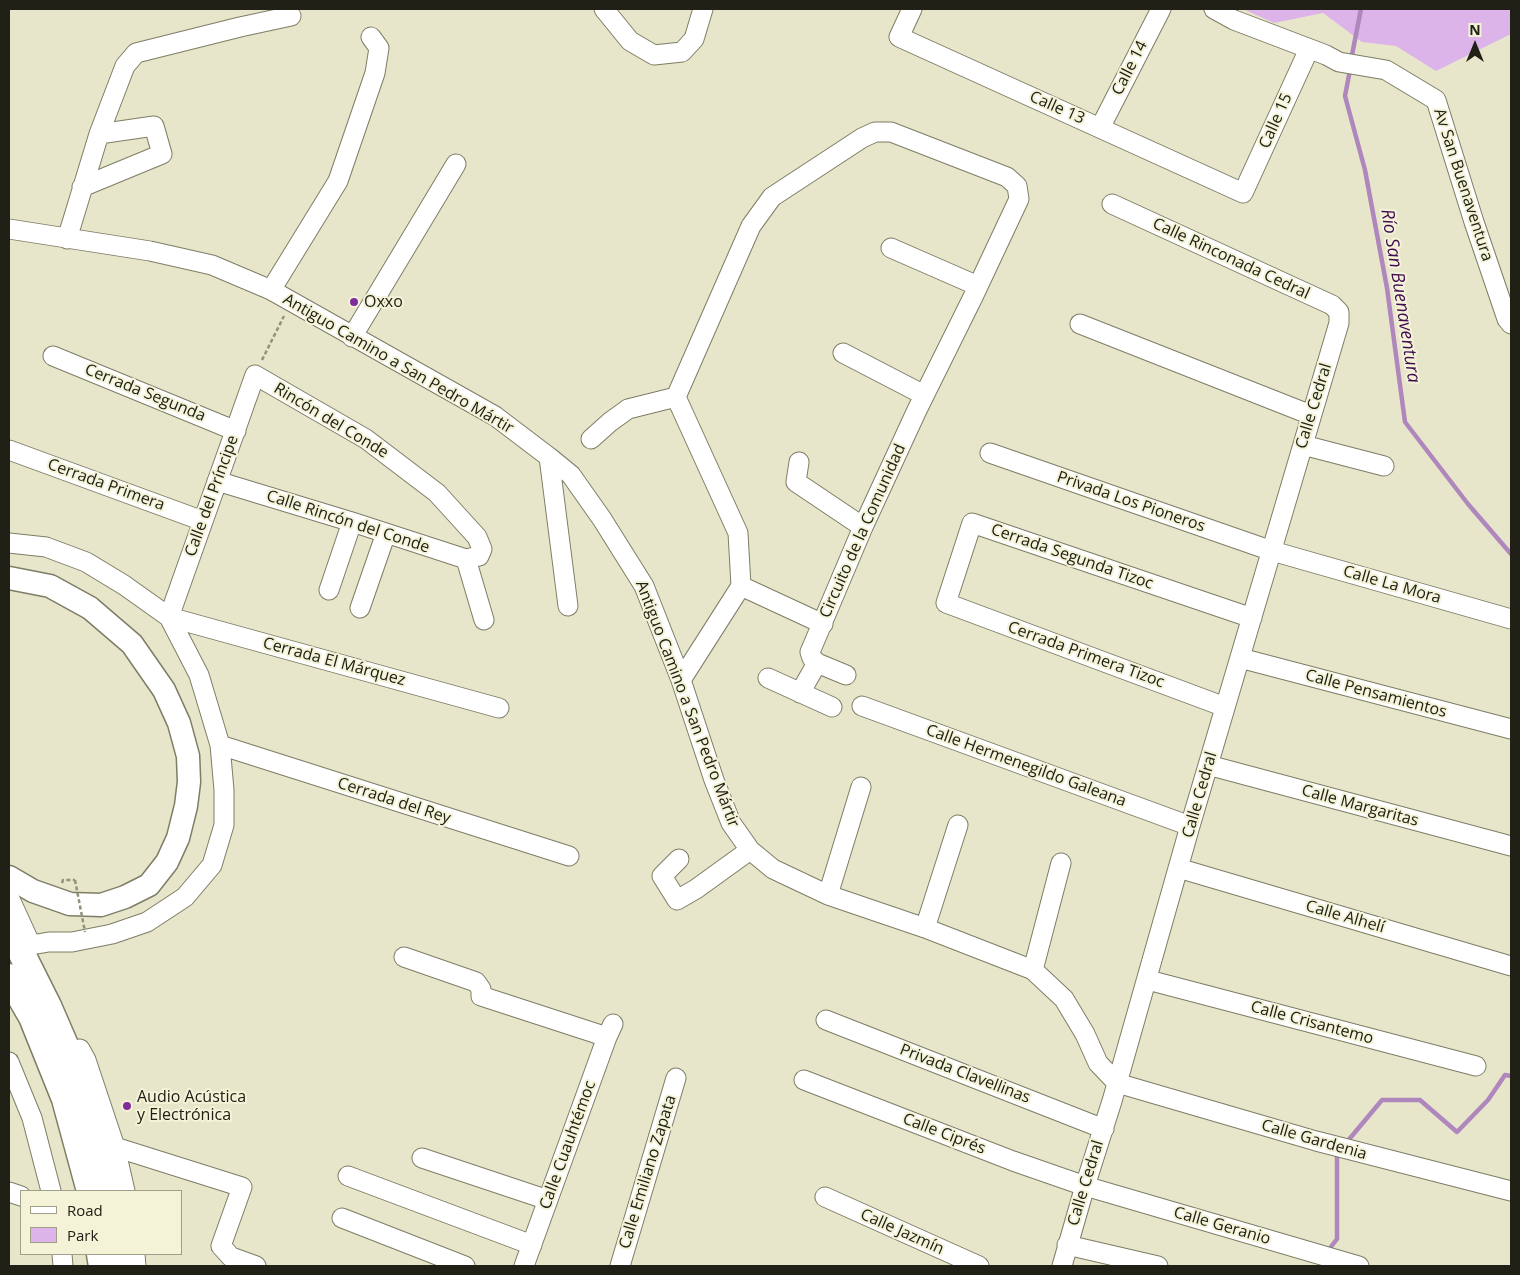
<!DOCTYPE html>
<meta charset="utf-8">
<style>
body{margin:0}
#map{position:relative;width:1520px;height:1275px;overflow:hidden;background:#e7e6cb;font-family:"Open Sans",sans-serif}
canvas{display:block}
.frame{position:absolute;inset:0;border:10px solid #202016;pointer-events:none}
.legend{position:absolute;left:20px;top:1190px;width:162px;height:65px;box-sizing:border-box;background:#f4f3d8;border:1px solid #9f9f8a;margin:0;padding:6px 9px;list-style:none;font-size:15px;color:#202016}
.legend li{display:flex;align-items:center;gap:10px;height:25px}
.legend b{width:25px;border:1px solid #9f9f8a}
.north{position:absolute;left:1450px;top:20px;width:50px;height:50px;-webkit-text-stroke:4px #f4f3d8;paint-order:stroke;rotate:0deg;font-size:14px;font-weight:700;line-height:20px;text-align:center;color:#202016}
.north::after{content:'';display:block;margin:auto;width:18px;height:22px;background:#202016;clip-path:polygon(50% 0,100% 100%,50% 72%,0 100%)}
</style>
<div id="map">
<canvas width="1520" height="1275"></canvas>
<div class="frame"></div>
<ul class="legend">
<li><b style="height:6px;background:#fff"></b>Road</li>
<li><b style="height:14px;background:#dcb4ea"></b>Park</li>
</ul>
<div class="north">N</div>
</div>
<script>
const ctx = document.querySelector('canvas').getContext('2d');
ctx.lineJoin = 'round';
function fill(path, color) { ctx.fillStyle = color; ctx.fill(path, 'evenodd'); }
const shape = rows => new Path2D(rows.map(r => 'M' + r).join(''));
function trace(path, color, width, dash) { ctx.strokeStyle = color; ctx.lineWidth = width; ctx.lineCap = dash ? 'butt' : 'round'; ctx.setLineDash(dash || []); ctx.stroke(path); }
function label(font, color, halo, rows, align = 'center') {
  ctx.font = font + ' "Open Sans",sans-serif'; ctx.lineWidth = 4; ctx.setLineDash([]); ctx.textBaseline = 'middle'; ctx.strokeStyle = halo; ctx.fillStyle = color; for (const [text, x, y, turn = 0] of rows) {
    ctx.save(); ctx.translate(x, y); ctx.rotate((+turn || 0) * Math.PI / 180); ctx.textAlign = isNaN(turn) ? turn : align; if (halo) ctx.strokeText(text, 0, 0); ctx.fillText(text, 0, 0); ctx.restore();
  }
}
const green = shape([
 [1243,9,1511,9,1511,34,1436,71,1396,46,1362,42,1323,13,1274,23]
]);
const stream = shape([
 [1351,60,1361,9],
 [1350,70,1345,96,1365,170,1387,288,1405,422,1468,504,1511,554],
 [1346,1143,1382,1100,1420,1100,1457,1132,1488,1100,1505,1075,1511,1076],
 [1327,1252,1337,1239,1337,1155,1340,1151]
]);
const path = shape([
 [262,360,284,316],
 [62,883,63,880,75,880]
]);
const minor = shape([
 [604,9,630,41,654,55,682,52,694,39,703,9],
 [912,9,899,37,1243,193,1309,49],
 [1214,9,1234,20,1326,55,1339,62,1386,70,1436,100,1474,222,1507,319,1511,324],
 [1100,128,1161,9],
 [82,187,162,154,154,126,99,134],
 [9,229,150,251,212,265,271,290,495,416,549,457,571,475,602,519,644,586,681,680,714,780,731,823,750,850,773,869,828,895,925,928,1033,970,1064,999,1085,1034,1098,1063,1117,1083,1316,1141,1511,1191],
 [67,239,99,134,125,66,136,53,240,27,291,16],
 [891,248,978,286],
 [271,290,338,181,375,73,379,48,371,37],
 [1080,324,1311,415],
 [352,337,456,164],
 [843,353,924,395],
 [53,356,236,431],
 [676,397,751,226,772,197,862,138,875,132,891,132,1007,177,1017,186,1019,199,973,297,917,410,863,527,810,652,812,658,817,663,846,675],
 [676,397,738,533,741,586,823,624],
 [591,439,610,422,628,409,676,397],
 [1303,445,1384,466],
 [9,450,203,521],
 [990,453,1272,551,1511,619],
 [549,457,568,606],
 [799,462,796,482,863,527],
 [217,481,352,522,466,559,479,556,482,549,477,537,437,493,366,439,255,375,169,617,499,708],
 [9,543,46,547,86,562,124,585,169,617,199,675,220,745,224,790,224,825,212,865,185,897,147,922,112,934,72,942,49,942,31,945],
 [466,559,484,620],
 [329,590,352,522],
 [360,608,386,533],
 [1240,658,1511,729],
 [768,678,832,707],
 [681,680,741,586],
 [800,693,817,663],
 [862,706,1190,826],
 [1225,707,946,603,972,523,1252,618],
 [220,745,569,856],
 [1208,765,1511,846],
 [679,859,662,876,677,900,696,889,750,850],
 [1178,868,1511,966],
 [828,895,861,787],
 [9,897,30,943],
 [925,928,958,825],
 [404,957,476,982,481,989,481,996,607,1037],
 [1033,970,1061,863],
 [1148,980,1476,1066],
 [826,1020,1104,1129],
 [80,1049,86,1060,115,1147,125,1191],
 [9,1062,32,1118,51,1191],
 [804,1080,1013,1161,1085,1186,1359,1266],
 [115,1147,242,1187,221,1246,231,1257,256,1266],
 [422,1158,548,1200],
 [348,1176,532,1245],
 [9,1192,21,1196],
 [825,1197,979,1266],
 [342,1218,465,1266],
 [1067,1245,1158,1266],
 [62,1254,63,1266],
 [135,1254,136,1266],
 [524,1266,607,1037,613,1024],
 [620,1266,676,1078],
 [1062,1266,1085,1186,1112,1101,1190,826,1339,323,1339,312,1332,305,1112,204]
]);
const major = shape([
 [9,578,50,586,90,608,132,644,164,690,179,723,188,756,189,782,186,806,178,838,167,862,149,885,125,897,101,905,70,904,33,891,9,877]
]);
const highway = shape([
 [9,928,48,1006,74,1066,100,1148,109,1191],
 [9,977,32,1017,65,1099,90,1191],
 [100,1254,102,1266],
 [121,1254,122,1266]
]);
const pathBridge = shape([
 [75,880,85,932]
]);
const markers = [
 [354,302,5,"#802c9a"],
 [127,1106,5,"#802c9a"]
];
const streetNames = [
 ["Calle 14",1130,68,-63],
 ["Calle 13",1057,108,24],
 ["Calle 15",1276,121,-66],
 ["Av San Buenaventura",1463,185,72],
 ["Calle Rinconada Cedral",1231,259,25],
 ["Antiguo Camino a San Pedro Mártir",398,364,30],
 ["Cerrada Segunda",145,393,22],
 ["Calle Cedral",1314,406,-73],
 ["Rincón del Conde",331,421,31],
 ["Cerrada Primera",106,485,20],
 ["Calle del Príncipe",212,496,-70],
 ["Privada Los Pioneros",1131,502,19],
 ["Calle Rincón del Conde",348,522,18],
 ["Circuito de la Comunidad",863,531,-66],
 ["Cerrada Segunda Tizoc",1072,557,19],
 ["Calle La Mora",1392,585,16],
 ["Cerrada Primera Tizoc",1086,655,20],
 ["Cerrada El Márquez",334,662,15],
 ["Calle Pensamientos",1376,694,15],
 ["Antiguo Camino a San Pedro Mártir",687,704,69],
 ["Calle Hermenegildo Galeana",1026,766,20],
 ["Calle Cedral",1200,795,-74],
 ["Cerrada del Rey",394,801,18],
 ["Calle Margaritas",1360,806,15],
 ["Calle Alhelí",1345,917,16],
 ["Calle Crisantemo",1312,1023,15],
 ["Privada Clavellinas",965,1074,21],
 ["Calle Ciprés",944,1134,21],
 ["Calle Gardenia",1314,1140,16],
 ["Calle Cuauhtémoc",568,1145,-70],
 ["Calle Emiliano Zapata",648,1172,-73],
 ["Calle Cedral",1086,1183,-73],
 ["Calle Geranio",1222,1226,16],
 ["Calle Jazmín",902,1232,24]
];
const poiNames = [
 ["Oxxo",364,302],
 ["Audio Acústica",137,1097],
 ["y Electrónica",137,1115]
];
const waterNames = [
 ["Río San Buenaventura",1400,296,81]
];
fill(green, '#dcb4ea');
trace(stream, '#af87bd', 4.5);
trace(minor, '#7e7d65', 21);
trace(major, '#7e7d65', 25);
trace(highway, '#7e7d65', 29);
trace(path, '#92917d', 2.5, [4, 2.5]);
trace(minor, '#fff', 19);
trace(major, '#fff', 22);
trace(highway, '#fff', 26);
trace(pathBridge, '#92917d', 2.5, [4, 2.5]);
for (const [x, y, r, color] of markers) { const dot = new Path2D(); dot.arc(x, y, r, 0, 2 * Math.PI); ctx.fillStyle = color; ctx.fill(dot); trace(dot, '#f4f3d8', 2); }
label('16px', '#202016', '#f4f3d8', streetNames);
label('16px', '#202016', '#f4f3d8', poiNames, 'left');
label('italic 18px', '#410c51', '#f4f3d8', waterNames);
</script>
